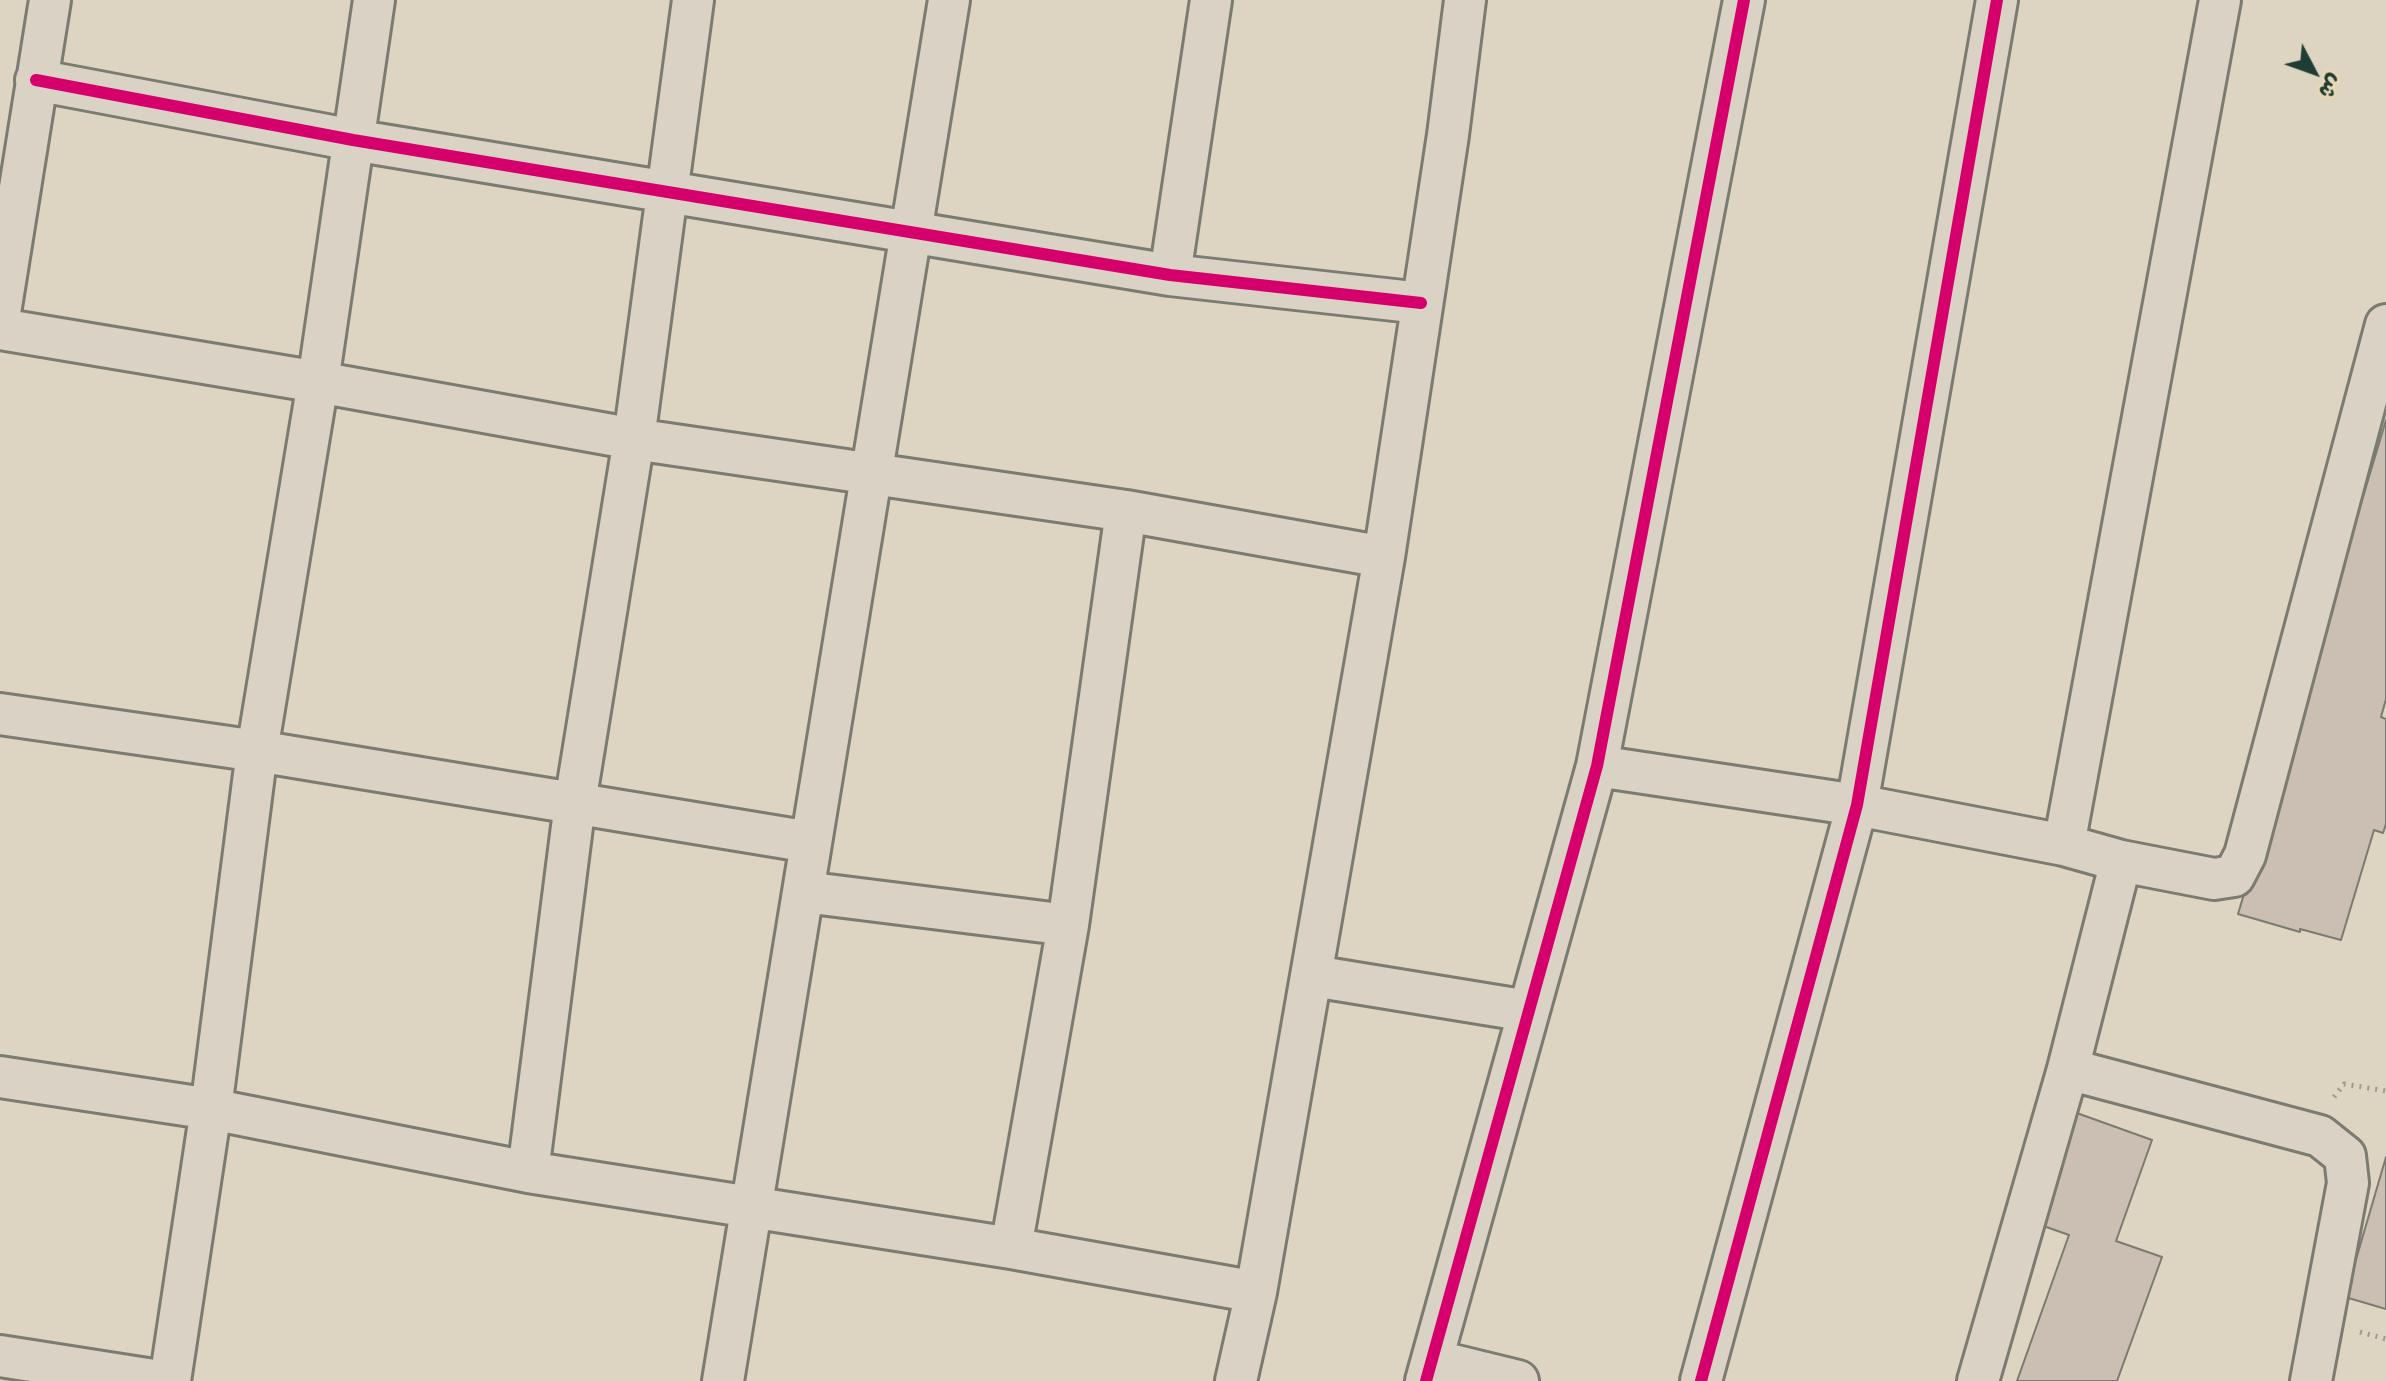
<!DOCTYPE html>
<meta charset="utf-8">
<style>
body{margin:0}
#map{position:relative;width:2386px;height:1381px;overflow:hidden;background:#ddd4c1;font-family:"Playpen Sans","Playpen Sans Arabic",sans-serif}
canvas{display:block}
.north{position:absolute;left:2274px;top:32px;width:80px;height:80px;-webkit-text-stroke:6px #e9d8b5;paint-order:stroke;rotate:131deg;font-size:22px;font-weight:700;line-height:32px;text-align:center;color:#1f3d34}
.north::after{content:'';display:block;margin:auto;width:28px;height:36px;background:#1f3d34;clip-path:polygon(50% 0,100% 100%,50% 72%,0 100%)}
</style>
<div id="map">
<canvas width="2386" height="1381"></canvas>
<div class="north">ش</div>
</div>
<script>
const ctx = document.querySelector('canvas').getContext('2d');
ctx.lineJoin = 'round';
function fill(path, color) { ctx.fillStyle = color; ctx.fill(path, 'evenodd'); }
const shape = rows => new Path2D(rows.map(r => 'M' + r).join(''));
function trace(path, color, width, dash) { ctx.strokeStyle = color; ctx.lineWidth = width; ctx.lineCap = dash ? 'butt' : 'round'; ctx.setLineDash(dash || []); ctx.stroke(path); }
const building = shape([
 [2386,420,2386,699,2381,717,2386,719,2386,824,2383,833,2374,830,2341,940,2300,929,2300,932,2238,914,2386,420],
 [2074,1112,2152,1140,2116,1241,2162,1257,2117,1381,2017,1381,2069,1235,2035,1223,2074,1112],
 [2386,1157,2386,1309,2345,1297,2386,1157]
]);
const path = shape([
 [2334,1097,2344,1084,2386,1091],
 [2360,1332,2386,1339]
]);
const minor = shape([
 [36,80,353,140,1170,275,1421,303],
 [1170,275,1211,0],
 [0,313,50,0],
 [0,329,318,382,634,439,1126,511,1384,557],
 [0,714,257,751,810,842],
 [1597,766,1857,805,2064,845,2121,861,2214,879,2234,876,2245,855,2386,325],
 [2064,845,2220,0],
 [804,892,1068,925],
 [1313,976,1528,1011],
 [2068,1069,2320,1136,2345,1156,2348,1183,2311,1381],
 [0,1077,211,1109,528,1172,1011,1248,1256,1292],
 [528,1172,575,803,634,439,693,0],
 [1011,1248,1068,925,1126,511],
 [0,1356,160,1381],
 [1432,1360,1518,1381],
 [170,1381,211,1109,257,751,318,382,374,0],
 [723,1381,949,0],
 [1236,1381,1256,1292,1384,557,1448,135,1465,0],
 [1426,1381,1597,766,1744,0],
 [1701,1381,1857,805,1997,0],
 [1978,1381,2068,1069,2121,861]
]);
const cycleway = shape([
 [36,80,353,140,1170,275,1421,303],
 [1426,1381,1597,766,1744,0],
 [1701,1381,1857,805,1997,0]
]);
fill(building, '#cbbfb3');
trace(building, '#7a7b71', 2);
trace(minor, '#7a7b71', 46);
trace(path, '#9c9c91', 5, [2, 6]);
trace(minor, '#d9d2c5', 40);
trace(cycleway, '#d6006c', 12);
</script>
